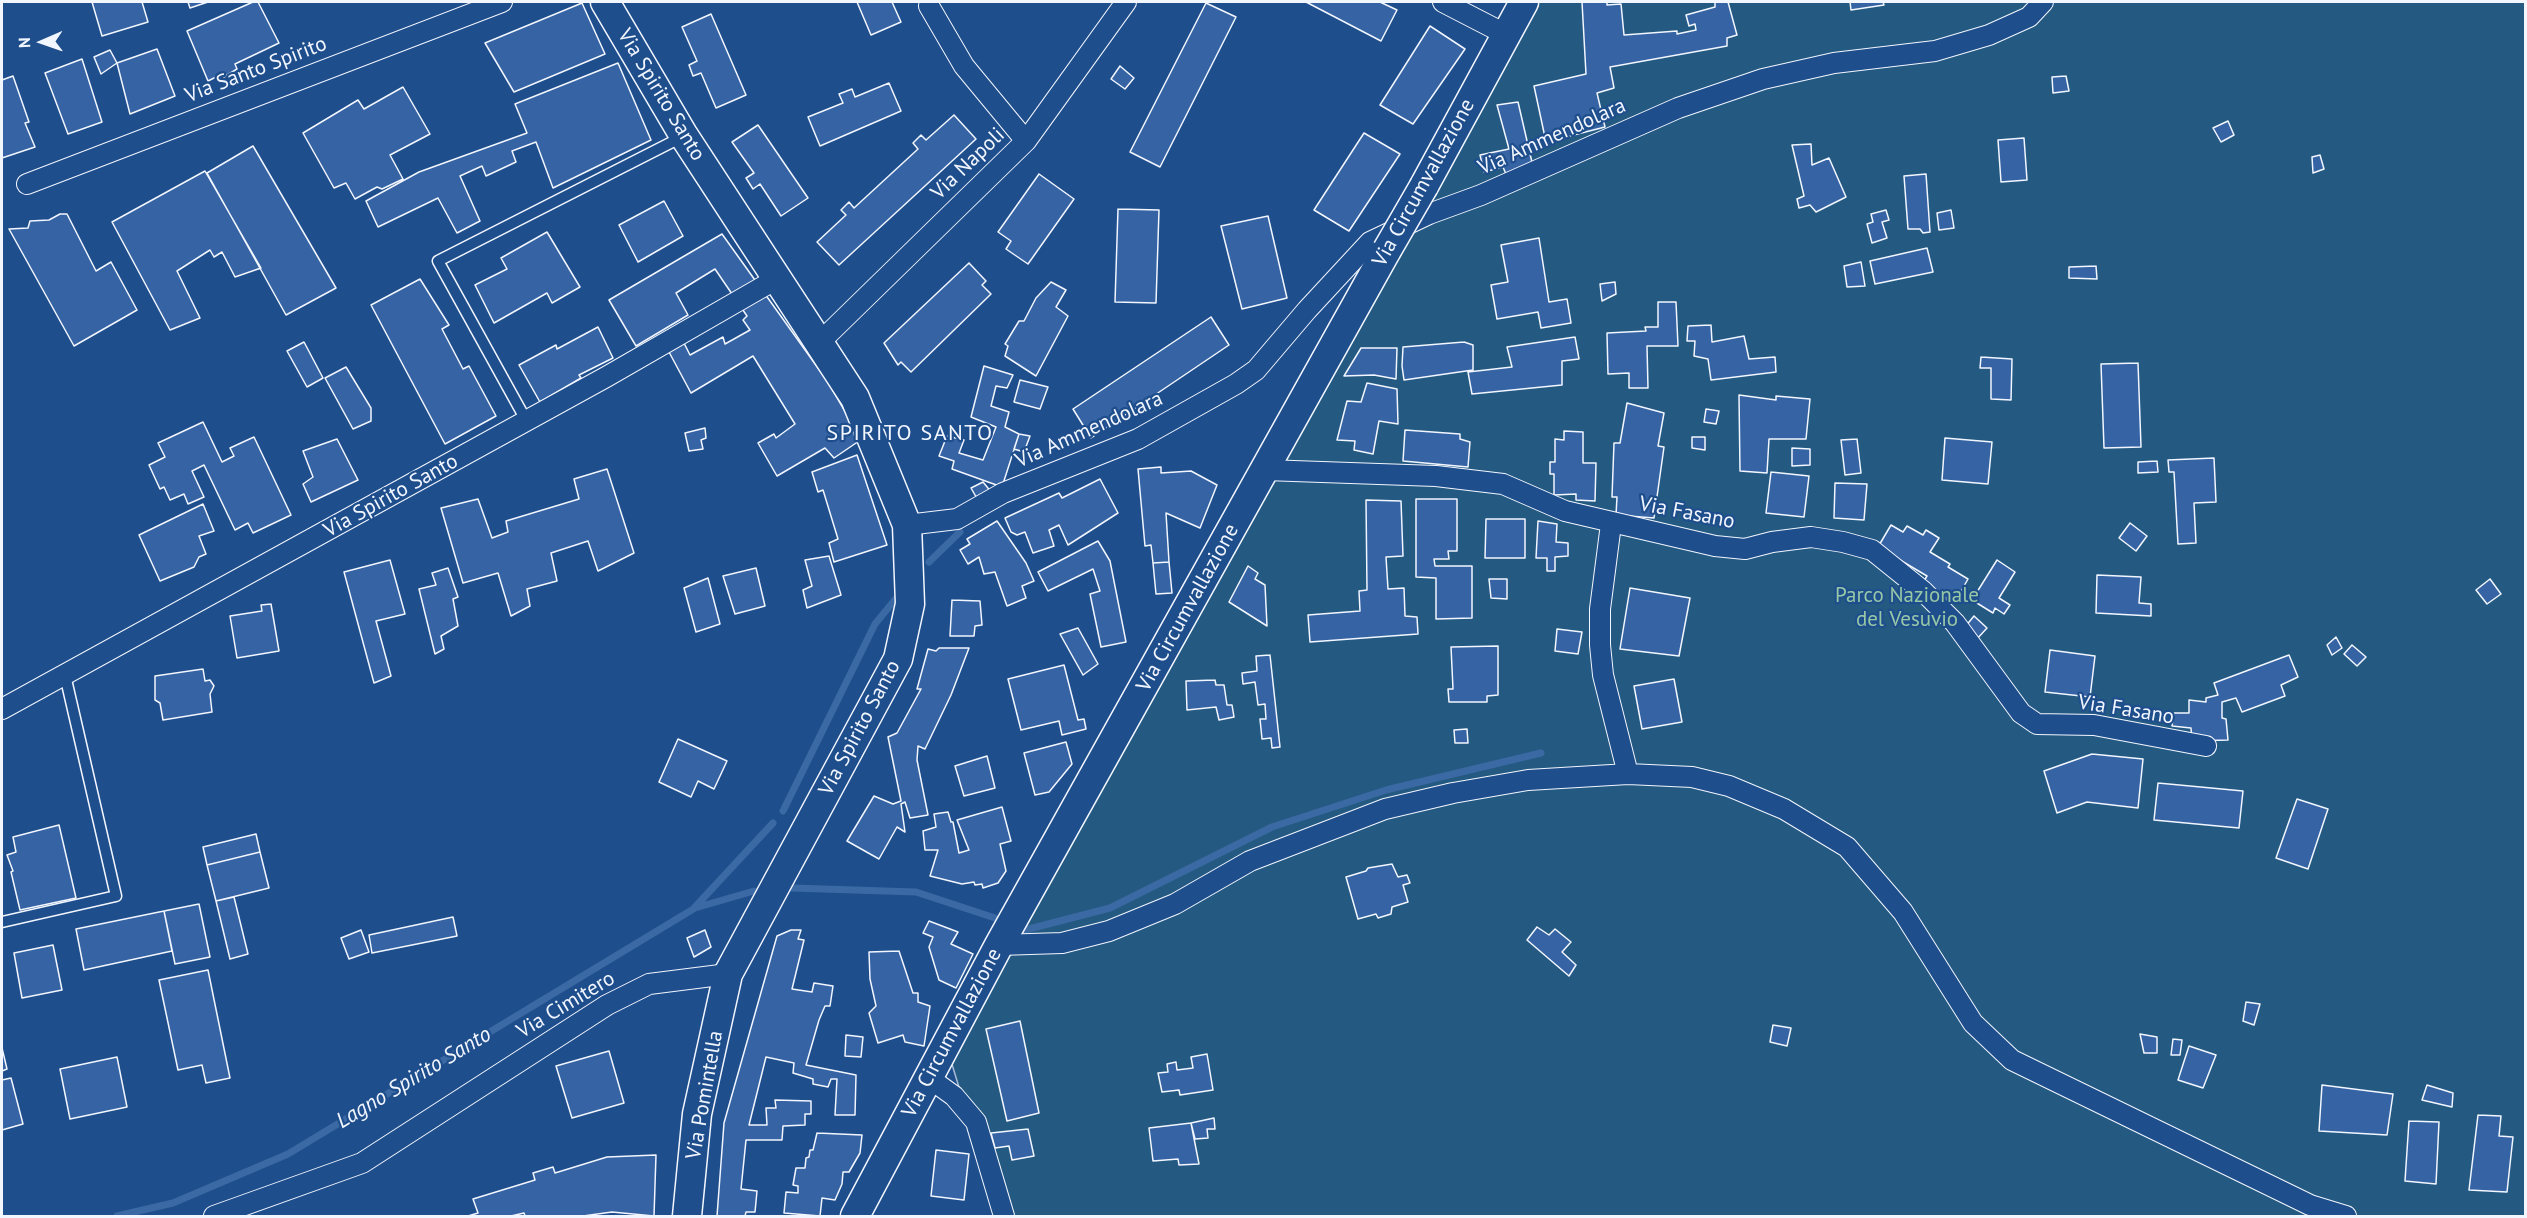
<!DOCTYPE html>
<style>
body{margin:0}
#map{position:relative;width:2527px;height:1218px;overflow:hidden;background:#1f4e8c;font-family:"PT Sans",sans-serif}
canvas{display:block}
.frame{position:absolute;inset:0;border:3px solid #f2f6ff;pointer-events:none}
.north{position:absolute;left:12px;top:12px;width:60px;height:60px;-webkit-text-stroke:4px #1f4e8c;paint-order:stroke;rotate:268deg;font-size:16px;font-weight:700;line-height:24px;text-align:center;color:#f2f6ff}
.north::after{content:'';display:block;margin:auto;width:21px;height:27px;background:#f2f6ff;clip-path:polygon(50% 0,100% 100%,50% 72%,0 100%)}
</style>
<div id="map">
<canvas width="2527" height="1218"></canvas>
<div class="frame"></div>
<div class="north">N</div>
</div>
<script>
const ctx = document.querySelector('canvas').getContext('2d');
ctx.lineJoin = 'round';
function fill(path, color) { ctx.fillStyle = color; ctx.fill(path, 'evenodd'); }
const shape = rows => new Path2D(rows.map(r => 'M' + r).join(''));
function trace(path, color, width, dash) { ctx.strokeStyle = color; ctx.lineWidth = width; ctx.lineCap = dash ? 'butt' : 'round'; ctx.setLineDash(dash || []); ctx.stroke(path); }
function label(font, color, halo, rows, align = 'center') {
  ctx.font = font + ' "PT Sans",sans-serif'; ctx.lineWidth = 4.5; ctx.setLineDash([]); ctx.textBaseline = 'middle'; ctx.strokeStyle = halo; ctx.fillStyle = color; for (const [text, x, y, turn = 0] of rows) {
    ctx.save(); ctx.translate(x, y); ctx.rotate((+turn || 0) * Math.PI / 180); ctx.textAlign = isNaN(turn) ? turn : align; if (halo) ctx.strokeText(text, 0, 0); ctx.fillText(text, 0, 0); ctx.restore();
  }
}
const green = shape([
 [1514,2,2525,2,2525,1216,998,1216,941,1028,1514,2]
]);
const stream = shape([
 [929,562,960,532],
 [783,811,875,624,898,596],
 [792,888,916,892,995,918],
 [695,907,773,823],
 [1025,930,1110,908,1272,827,1386,790,1541,753],
 [117,1216,173,1203,288,1154,695,908,754,891]
]);
const building = shape([
 [92,2,142,2,148,22,102,36,92,2],
 [188,2,208,2,190,8,188,2],
 [253,2,258,2,279,43,235,64,237,69,224,77,222,74,208,81,187,31,253,2],
 [857,2,892,2,901,22,871,35,857,2],
 [1306,2,1380,2,1397,10,1381,41,1306,2],
 [1582,2,1607,2,1607,5,1621,4,1624,35,1677,31,1677,34,1696,30,1695,24,1689,26,1686,15,1715,7,1715,2,1728,2,1737,35,1727,38,1727,46,1610,67,1614,88,1597,93,1605,127,1546,142,1534,86,1586,74,1582,2],
 [1850,2,1883,2,1884,5,1851,10,1850,2],
 [582,3,605,54,514,92,485,43,582,3],
 [1206,3,1236,17,1160,167,1130,152,1206,3],
 [711,14,746,95,716,108,701,73,693,76,689,65,697,61,682,27,711,14],
 [1430,26,1465,49,1413,124,1380,105,1430,26],
 [157,49,175,96,130,114,117,63,157,49],
 [110,50,117,63,101,74,94,57,110,50],
 [82,59,102,122,68,134,45,73,82,59],
 [618,63,651,140,553,188,536,142,512,151,516,162,486,176,482,166,460,176,480,221,457,233,438,198,378,227,366,201,419,172,527,133,515,104,618,63],
 [1120,66,1134,78,1125,89,1111,79,1120,66],
 [13,76,29,122,25,123,35,147,2,158,2,80,13,76],
 [2066,76,2069,91,2053,93,2052,77,2066,76],
 [889,83,901,111,820,146,808,117,843,103,839,94,852,89,855,97,889,83],
 [403,87,430,134,390,155,403,179,382,189,377,187,355,199,346,183,334,188,303,133,358,100,364,109,403,87],
 [1518,102,1534,171,1508,179,1503,167,1484,172,1480,155,1509,149,1497,105,1518,102],
 [954,115,976,139,839,265,817,242,846,215,841,210,849,202,854,208,918,149,913,143,921,135,926,140,954,115],
 [2228,121,2234,135,2221,142,2213,128,2228,121],
 [758,125,808,198,781,216,760,184,753,189,746,178,754,173,732,142,758,125],
 [1364,133,1400,154,1349,231,1314,210,1364,133],
 [2024,138,2027,180,2001,182,1998,140,2024,138],
 [1811,144,1812,165,1829,158,1846,197,1816,212,1810,205,1799,208,1797,199,1804,196,1792,145,1811,144],
 [253,146,336,288,286,315,207,173,253,146],
 [2320,155,2324,169,2313,173,2312,157,2320,155],
 [205,171,261,268,235,277,222,252,214,257,210,250,177,271,200,318,170,330,112,222,205,171],
 [1039,174,1074,199,1028,264,1006,249,1011,241,998,232,1039,174],
 [1926,174,1930,232,1923,233,1920,229,1908,229,1904,176,1926,174],
 [664,201,683,236,638,262,619,225,664,201],
 [1118,209,1159,210,1156,303,1115,302,1118,209],
 [1886,210,1889,220,1882,222,1887,238,1872,243,1867,224,1873,222,1871,214,1886,210],
 [1951,210,1954,228,1939,230,1937,213,1951,210],
 [60,214,67,214,96,271,111,262,137,310,74,346,9,229,28,228,30,221,49,220,60,214],
 [1268,216,1287,298,1242,309,1221,226,1268,216],
 [547,232,580,287,552,303,547,293,494,323,475,285,507,269,501,258,547,232],
 [722,234,828,382,850,420,859,441,834,458,825,448,777,476,758,443,774,434,776,438,795,424,753,356,691,393,669,352,684,343,690,355,723,337,725,344,750,330,743,320,747,316,715,269,676,293,688,315,636,346,609,300,722,234],
 [1539,238,1549,302,1567,299,1571,323,1541,328,1538,312,1497,319,1491,285,1508,282,1501,245,1539,238],
 [1927,248,1933,272,1875,284,1870,261,1927,248],
 [1861,262,1865,286,1847,287,1844,266,1861,262],
 [969,263,986,281,982,285,991,294,911,372,901,362,898,365,884,343,969,263],
 [2096,266,2097,279,2069,278,2069,267,2096,266],
 [420,279,449,325,442,329,463,369,469,366,496,416,445,444,371,305,420,279],
 [1051,282,1066,290,1056,307,1068,316,1036,376,1005,356,1008,346,1005,344,1019,321,1024,321,1036,298,1051,282],
 [1615,282,1616,294,1602,301,1600,284,1615,282],
 [1658,302,1676,302,1678,346,1647,346,1648,388,1629,388,1629,373,1608,374,1607,333,1646,331,1645,327,1658,327,1658,302],
 [1211,317,1229,345,1091,438,1073,409,1211,317],
 [1711,325,1712,342,1744,336,1749,359,1775,357,1776,372,1711,380,1708,359,1694,356,1695,341,1687,341,1688,326,1711,325],
 [598,327,613,358,579,375,581,378,540,402,519,365,556,345,557,349,598,327],
 [1575,337,1579,359,1562,361,1562,385,1472,394,1468,372,1512,367,1507,347,1575,337],
 [304,342,323,378,307,387,287,351,304,342],
 [1464,342,1473,345,1473,370,1404,380,1402,366,1403,347,1464,342],
 [1361,348,1397,348,1396,379,1374,375,1344,376,1361,348],
 [1981,357,2012,359,2011,400,1991,399,1991,368,1980,368,1981,357],
 [2138,363,2141,447,2104,448,2101,364,2138,363],
 [984,366,1013,375,1007,388,996,386,991,406,1009,412,1005,427,1019,434,1002,487,952,469,954,461,939,456,947,436,964,440,959,453,983,460,996,427,971,417,984,366],
 [346,367,371,408,371,421,353,429,325,378,346,367],
 [1020,380,1048,387,1040,409,1014,402,1020,380],
 [1367,383,1397,389,1398,424,1379,421,1373,454,1354,450,1355,441,1337,440,1347,401,1361,402,1367,383],
 [1739,395,1776,400,1776,396,1810,399,1806,439,1769,439,1767,473,1740,471,1739,395],
 [1627,403,1664,413,1658,446,1664,447,1654,518,1616,515,1617,497,1612,497,1614,443,1620,443,1627,403],
 [1706,409,1719,411,1716,424,1704,422,1706,409],
 [203,422,222,462,234,456,230,448,254,437,291,515,253,533,248,523,235,530,204,465,192,471,204,497,188,504,184,494,170,500,164,487,160,489,149,465,165,457,158,443,203,422],
 [705,428,706,438,701,440,703,449,689,451,685,433,705,428],
 [1405,430,1460,434,1460,439,1470,442,1468,467,1403,461,1405,430],
 [1564,431,1583,432,1583,463,1596,463,1595,501,1576,500,1576,494,1554,495,1554,474,1550,474,1550,462,1555,462,1555,439,1564,440,1564,431],
 [1019,434,1030,436,1024,452,1014,449,1019,434],
 [1692,437,1705,437,1705,450,1692,448,1692,437],
 [1945,438,1992,442,1988,484,1942,480,1945,438],
 [337,439,358,480,311,502,303,484,313,477,303,451,337,439],
 [1857,439,1861,473,1845,475,1841,440,1857,439],
 [1792,448,1810,449,1810,465,1792,466,1792,448],
 [857,455,887,545,834,562,829,543,838,539,823,490,818,492,812,472,857,455],
 [2214,458,2216,502,2194,503,2196,543,2178,544,2174,472,2169,472,2168,460,2214,458],
 [2157,461,2158,472,2138,473,2138,462,2157,461],
 [1161,467,1161,473,1191,471,1217,485,1200,528,1166,513,1169,562,1153,563,1151,545,1145,546,1138,469,1161,467],
 [607,469,634,553,598,571,588,541,551,553,557,581,527,589,530,606,511,616,498,573,463,583,441,508,478,499,492,538,508,532,506,521,579,499,574,479,607,469],
 [1771,472,1809,476,1804,517,1766,513,1771,472],
 [1100,479,1118,513,1068,545,1059,525,1049,530,1054,546,1033,553,1025,532,1017,535,1011,532,1005,518,1059,493,1062,498,1100,479],
 [983,482,992,493,979,502,971,488,983,482],
 [1835,483,1867,484,1864,520,1834,518,1835,483],
 [1416,499,1457,499,1457,551,1448,551,1449,559,1434,559,1435,566,1472,566,1472,618,1436,619,1436,578,1416,577,1416,499],
 [1366,500,1401,501,1403,556,1386,557,1388,589,1404,588,1405,616,1417,617,1418,634,1310,642,1308,615,1360,611,1359,591,1367,590,1366,500],
 [203,504,214,531,199,536,206,554,199,557,194,567,160,581,139,535,203,504],
 [1486,519,1525,519,1525,558,1485,558,1486,519],
 [997,521,1026,563,1034,581,1022,586,1026,598,1007,606,995,572,984,574,979,557,968,564,960,550,970,544,967,539,997,521],
 [1538,521,1557,524,1556,542,1568,543,1568,556,1555,557,1555,571,1547,571,1547,558,1536,558,1538,521],
 [2130,523,2147,536,2136,551,2119,538,2130,523],
 [1891,525,1903,532,1907,526,1923,535,1926,530,1939,538,1930,552,1950,564,1948,567,1968,579,1955,602,1921,586,1927,576,1878,547,1891,525],
 [1098,541,1110,561,1126,642,1101,647,1090,594,1100,591,1093,569,1048,591,1038,572,1098,541],
 [829,556,841,595,807,608,803,590,812,586,805,560,829,556],
 [390,560,405,614,376,621,391,676,374,683,344,572,390,560],
 [1997,560,2015,572,1999,598,2010,605,2004,614,1995,608,1993,613,1972,600,1997,560],
 [1169,562,1172,593,1156,594,1153,563,1169,562],
 [1248,566,1258,573,1255,579,1265,585,1267,626,1229,602,1248,566],
 [448,568,458,597,453,599,458,626,441,636,444,649,435,654,419,589,436,585,432,573,448,568],
 [756,568,765,606,735,614,723,576,756,568],
 [2097,575,2141,577,2139,603,2151,604,2151,616,2096,613,2097,575],
 [708,578,720,624,696,632,684,588,708,578],
 [1489,579,1507,579,1507,599,1491,598,1489,579],
 [2490,579,2501,594,2487,604,2476,590,2490,579],
 [1630,588,1690,598,1679,656,1620,649,1630,588],
 [952,600,980,601,982,625,975,626,974,636,950,636,952,600],
 [271,604,279,651,237,658,230,616,262,611,261,605,271,604],
 [1974,616,1987,628,1976,640,1965,627,1974,616],
 [1078,628,1098,664,1083,675,1060,634,1078,628],
 [1557,629,1582,632,1578,654,1555,651,1557,629],
 [2336,637,2342,648,2332,655,2327,645,2336,637],
 [2352,645,2366,657,2357,666,2344,654,2352,645],
 [1498,646,1498,695,1487,696,1487,702,1449,702,1448,689,1453,689,1451,647,1498,646],
 [939,648,969,648,951,695,925,749,918,746,917,760,928,815,910,818,905,802,901,804,905,832,897,827,879,859,847,841,874,796,893,804,901,801,888,737,897,733,921,689,917,689,928,649,936,651,939,648],
 [2050,650,2095,656,2090,697,2045,692,2050,650],
 [1270,655,1280,747,1272,748,1271,738,1262,739,1260,719,1266,719,1265,704,1258,705,1255,682,1243,684,1242,673,1257,671,1256,656,1270,655],
 [2289,655,2298,677,2281,685,2285,696,2242,712,2236,698,2222,702,2222,718,2226,719,2228,740,2192,741,2191,728,2172,726,2174,713,2189,713,2189,700,2206,702,2206,698,2218,695,2214,683,2289,655],
 [1064,665,1078,720,1084,719,1086,729,1062,735,1059,721,1021,730,1008,679,1064,665],
 [203,669,205,681,210,680,214,686,210,694,212,712,163,720,160,703,155,700,155,676,203,669],
 [1674,679,1682,722,1642,729,1634,686,1674,679],
 [1215,680,1216,685,1224,685,1227,705,1232,705,1234,717,1219,720,1216,707,1187,710,1186,681,1215,680],
 [1467,729,1468,743,1455,743,1454,730,1467,729],
 [678,739,727,761,714,789,698,781,691,797,659,782,678,739],
 [1066,742,1072,764,1049,792,1035,795,1024,753,1066,742],
 [2092,754,2143,759,2138,808,2087,802,2057,813,2044,771,2092,754],
 [987,756,995,788,964,796,955,766,987,756],
 [2158,783,2243,791,2239,828,2154,820,2158,783],
 [2297,799,2328,809,2308,869,2276,858,2297,799],
 [1002,807,1011,841,1000,844,1006,871,998,883,983,888,982,884,975,885,974,882,962,884,930,876,938,850,925,850,923,831,936,827,934,814,948,812,951,822,953,822,959,853,969,850,957,820,1002,807],
 [59,825,76,898,20,910,11,872,13,871,7,855,16,852,13,837,59,825],
 [256,834,260,852,207,865,203,847,256,834],
 [260,852,269,888,216,901,207,865,260,852],
 [1392,864,1398,877,1407,875,1410,883,1403,885,1408,902,1392,907,1391,914,1378,918,1376,914,1358,919,1346,877,1366,871,1368,868,1392,864],
 [234,897,248,954,230,959,216,901,234,897],
 [199,904,210,957,175,964,164,911,199,904],
 [164,911,172,951,84,970,76,929,164,911],
 [453,917,457,936,372,953,369,935,453,917],
 [929,921,958,932,951,944,973,954,956,988,939,980,929,947,933,937,923,933,929,921],
 [1537,927,1549,935,1555,929,1571,942,1562,952,1576,965,1569,976,1527,940,1537,927],
 [361,930,369,952,349,959,341,938,361,930],
 [705,930,711,947,694,957,687,938,705,930],
 [791,930,801,930,798,939,804,940,792,989,812,992,814,983,833,986,830,1006,825,1006,819,1020,806,1065,856,1075,855,1115,835,1115,837,1079,831,1079,828,1087,813,1084,813,1079,793,1073,794,1063,766,1057,749,1125,767,1125,766,1108,776,1108,775,1100,811,1101,811,1114,805,1114,805,1125,783,1126,782,1140,746,1140,741,1189,757,1191,755,1212,746,1212,745,1216,717,1216,724,1123,777,936,791,930],
 [53,945,62,990,22,998,14,953,53,945],
 [899,951,913,993,918,993,918,1002,930,1006,924,1046,905,1042,903,1035,878,1043,869,1013,876,1006,870,979,869,952,899,951],
 [208,970,230,1078,206,1083,202,1065,178,1070,159,980,208,970],
 [2246,1002,2260,1004,2254,1025,2243,1021,2246,1002],
 [1020,1021,1039,1113,1007,1121,986,1029,1020,1021],
 [1773,1025,1791,1028,1787,1046,1770,1042,1773,1025],
 [2140,1034,2157,1037,2157,1053,2144,1053,2140,1034],
 [846,1035,863,1037,861,1057,845,1056,846,1035],
 [2173,1039,2182,1040,2180,1055,2171,1055,2173,1039],
 [2189,1046,2216,1055,2203,1088,2178,1080,2189,1046],
 [2,1048,7,1069,2,1071,2,1048],
 [609,1051,624,1103,572,1118,556,1066,609,1051],
 [1207,1054,1213,1090,1180,1095,1179,1090,1162,1092,1158,1073,1168,1072,1167,1064,1176,1062,1177,1070,1193,1068,1191,1057,1207,1054],
 [117,1057,127,1107,70,1119,60,1069,117,1057],
 [11,1078,23,1124,2,1130,2,1080,11,1078],
 [2322,1085,2393,1094,2387,1135,2319,1131,2322,1085],
 [2427,1085,2453,1093,2452,1107,2422,1100,2427,1085],
 [2478,1115,2501,1116,2499,1136,2513,1137,2507,1192,2469,1190,2478,1115],
 [1214,1118,1215,1129,1207,1129,1208,1138,1195,1139,1191,1123,1214,1118],
 [2409,1121,2439,1122,2436,1184,2405,1181,2409,1121],
 [1191,1123,1199,1164,1179,1165,1178,1159,1153,1161,1149,1128,1191,1123],
 [1028,1129,1034,1156,1012,1160,1009,1146,995,1148,991,1133,1028,1129],
 [817,1133,862,1135,860,1153,849,1172,843,1172,842,1184,835,1200,822,1198,820,1216,784,1213,786,1192,798,1193,798,1186,793,1185,796,1168,805,1168,806,1158,809,1157,810,1150,813,1150,817,1133],
 [936,1150,969,1154,964,1200,931,1196,936,1150],
 [656,1155,654,1216,612,1212,583,1216,525,1216,524,1213,511,1216,468,1216,478,1213,473,1199,535,1180,533,1173,553,1167,555,1173,607,1157,656,1155]
]);
const lane = shape([
 [526,420,438,261,682,137],
 [2,922,116,896,65,675]
]);
const street = shape([
 [1443,2,1507,35],
 [929,6,964,66,1026,141],
 [27,184,502,2],
 [820,342,1026,141,1126,2],
 [1265,470,1436,476,1503,484,1565,511,1715,546,1745,549,1772,542,1811,537,1843,542,1872,550,1923,591,1955,623,2021,713,2037,724,2094,725,2206,746],
 [1611,524,1600,609,1600,645,1603,675,1628,774],
 [907,525,957,519,1003,493,1138,439,1236,384,1256,370,1307,310,1370,242,1429,214,1481,195,1678,108,1763,79,1834,63,1935,51,1989,35,2029,17,2043,2],
 [2,709,606,377,778,278],
 [999,945,1062,943,1109,931,1175,904,1250,861,1385,809,1453,793,1528,780,1628,774,1692,777,1729,786,1784,809,1847,847,1903,912,1973,1023,2012,1060,2310,1205,2346,1216],
 [929,1078,954,1096,976,1122,1004,1216],
 [214,1216,362,1163,607,1005,649,984,728,974]
]);
const secondary = shape([
 [605,2,684,136,855,398,907,525,910,604,898,659,728,974,697,1114,687,1216],
 [1424,186,1524,2],
 [855,1216,999,945,1387,250]
]);
const secondaryBridge = shape([
 [1387,250,1424,186]
]);
const streetNames = [
 ["Via Santo Spirito",256,70,-21],
 ["Via Spirito Santo",661,95,59],
 ["Via Ammendolara",1552,137,-24],
 ["Via Napoli",968,164,-44],
 ["Via Circumvallazione",1424,183,-61],
 ["Via Ammendolara",1089,430,-24],
 ["Via Spirito Santo",391,496,-29],
 ["Via Fasano",1687,513,11],
 ["Via Circumvallazione",1188,608,-61],
 ["Via Fasano",2126,710,9],
 ["Via Spirito Santo",860,728,-62],
 ["Via Cimitero",566,1005,-31],
 ["Via Circumvallazione",952,1033,-62],
 ["Via Pomintella",705,1095,-80]
];
const parkNames = [
 ["Parco Nazionale",1907,596],
 ["del Vesuvio",1907,620]
];
const neighbourhoodNames = [
 ["SPIRITO SANTO",910,434]
];
const waterNames = [
 ["Lagno Spirito Santo",414,1078,-31]
];
fill(green, '#245a82');
trace(green, '#a8bbd7', 1.5);
trace(stream, '#3b69a3', 7);
fill(building, '#3563a3');
trace(building, '#f2f6ff', 1.5);
trace(lane, '#f2f6ff', 13);
trace(street, '#f2f6ff', 22);
trace(secondary, '#f2f6ff', 31);
trace(lane, '#1f4e8c', 10);
trace(street, '#1f4e8c', 20);
trace(secondary, '#1f4e8c', 28);
trace(secondaryBridge, '#f2f6ff', 31, []);
trace(secondaryBridge, '#1f4e8c', 28);
label('21px', '#f2f6ff', '#1f4e8c', streetNames);
label('21px', '#97c8a6', '#1f4e8c', parkNames);
ctx.letterSpacing = '1.5px';
label('22px', '#f2f6ff', '#1f4e8c', neighbourhoodNames);
ctx.letterSpacing = '0px';
label('italic 22px', '#f2f6ff', '#1f4e8c', waterNames);
</script>
